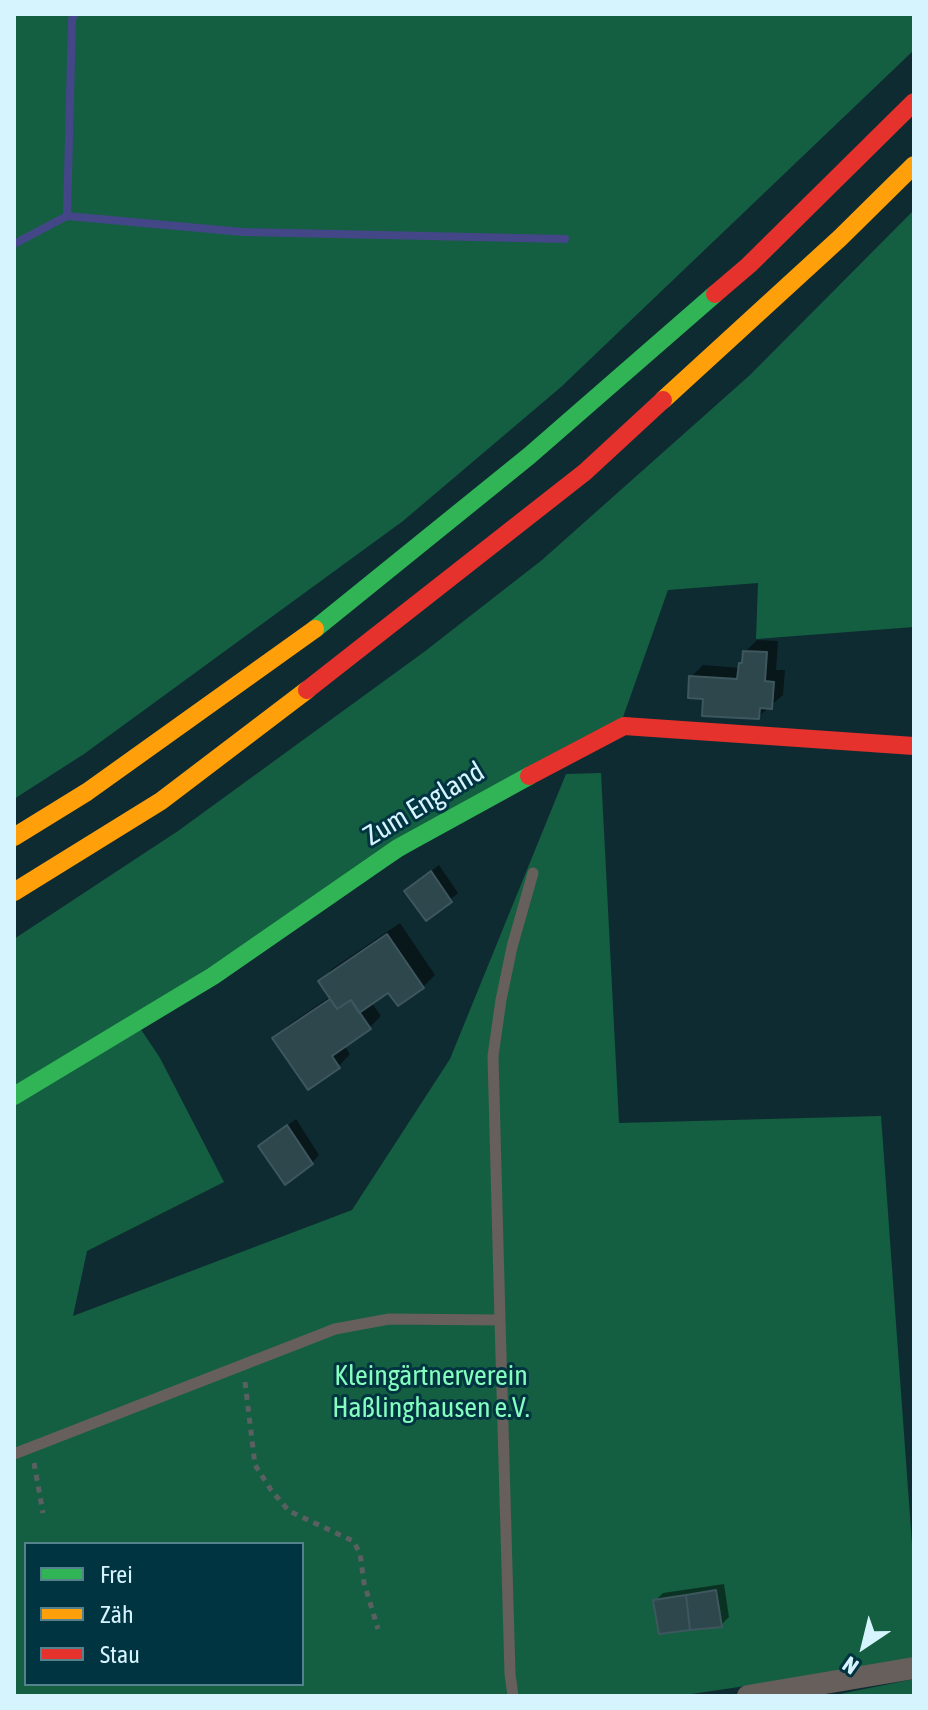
<!DOCTYPE html>
<meta charset="utf-8">
<style>
body{margin:0}
#map{position:relative;width:928px;height:1710px;overflow:hidden;background:#0f2b32;font-family:"Asap Condensed",sans-serif}
canvas{display:block}
.frame{position:absolute;inset:0;border:16px solid #d5f4fe;pointer-events:none}
.legend{position:absolute;left:24px;top:1542px;width:280px;height:144px;box-sizing:border-box;background:#003441;border:2px solid #55818d;margin:0;padding:10px 14px;list-style:none;font-size:24px;color:#d5f4fe}
.legend li{display:flex;align-items:center;gap:16px;height:40px}
.legend b{width:40px;border:2px solid #55818d}
.north{position:absolute;left:824px;top:1606px;width:80px;height:80px;-webkit-text-stroke:6px #003441;paint-order:stroke;rotate:215deg;font-size:22px;font-weight:700;line-height:32px;text-align:center;color:#d5f4fe}
.north::after{content:'';display:block;margin:auto;width:28px;height:36px;background:#d5f4fe;clip-path:polygon(50% 0,100% 100%,50% 72%,0 100%)}
</style>
<div id="map">
<canvas width="928" height="1710"></canvas>
<div class="frame"></div>
<ul class="legend">
<li><b style="height:10px;background:#30b455"></b>Frei</li>
<li><b style="height:10px;background:#ff9f0a"></b>Zäh</li>
<li><b style="height:10px;background:#e5322d"></b>Stau</li>
</ul>
<div class="north">N</div>
</div>
<script>
const ctx = document.querySelector('canvas').getContext('2d');
ctx.lineJoin = 'round';
function fill(path, color) { ctx.fillStyle = color; ctx.fill(path, 'evenodd'); }
const shape = rows => new Path2D(rows.map(r => 'M' + r).join(''));
function trace(path, color, width, dash) { ctx.strokeStyle = color; ctx.lineWidth = width; ctx.lineCap = dash ? 'butt' : 'round'; ctx.setLineDash(dash || []); ctx.stroke(path); }
function label(font, color, halo, rows, align = 'center') {
  ctx.font = font + ' "Asap Condensed",sans-serif'; ctx.lineWidth = 6; ctx.setLineDash([]); ctx.textBaseline = 'middle'; ctx.strokeStyle = halo; ctx.fillStyle = color; for (const [text, x, y, turn = 0] of rows) {
    ctx.save(); ctx.translate(x, y); ctx.rotate((+turn || 0) * Math.PI / 180); ctx.textAlign = isNaN(turn) ? turn : align; if (halo) ctx.strokeText(text, 0, 0); ctx.fillText(text, 0, 0); ctx.restore();
  }
}
const green = shape([
 [14,14,914,14,914,50,561,387,403,521,84,754,14,799],
 [914,210,914,627,756,639,758,583,668,590,622,720,136,1022,160,1058,224,1182,87,1251,73,1316,352,1210,450,1059,566,774,601,773,619,1123,881,1116,914,1572,914,1661,678,1696,14,1696,14,939,178,831,424,652,542,560,750,375],
 [26,1544,302,1544,302,1684,26,1684],
 [914,1679,914,1696,830,1696]
]);
const shadow = shape([
 [757,640,778,641,776,670,785,670,783,695,758,717,705,697,691,677,703,665,740,668,745,652],
 [439,865,458,893,450,900,406,891],
 [400,923,435,975,423,987,389,990,371,1002,381,1016,369,1028,344,1045,350,1054,339,1066,275,1038,287,1026,331,996,321,981,332,969],
 [296,1119,319,1155,312,1163,261,1146],
 [724,1584,729,1617,721,1625,655,1601,663,1593]
]);
const stream = shape([
 [67,216,243,232,565,239],
 [14,244,67,216,72,19,75,14]
]);
const building = shape([
 [743,651,767,652,765,681,774,682,772,709,760,708,759,719,702,716,703,699,688,698,689,676,737,679,739,663,742,663,743,651],
 [431,871,452,902,426,921,404,891,431,871],
 [387,934,424,988,398,1006,388,993,359,1013,351,1000,337,1009,318,981,387,934],
 [330,999,337,1009,351,1000,371,1029,332,1056,340,1068,308,1090,272,1038,330,999],
 [287,1125,313,1164,285,1185,258,1146,287,1125],
 [716,1590,722,1627,690,1630,686,1595,716,1590],
 [686,1595,690,1630,659,1634,653,1600,686,1595]
]);
const path = shape([
 [245,1382,255,1465,271,1490,289,1511,353,1541,360,1553,364,1583,378,1629],
 [34,1463,43,1513]
]);
const lane = shape([
 [500,1320,493,1056,501,1000,512,947,533,873],
 [14,1454,335,1329,389,1319,500,1320,510,1674,513,1696]
]);
const street = shape([
 [748,1696,914,1668]
]);
const fast = shape([
 [315,629,529,456,715,294],
 [14,1096,213,976,398,848,529,776]
]);
const slow = shape([
 [663,400,840,238,914,165],
 [14,837,87,792,315,629],
 [14,892,161,801,307,690]
]);
const jam = shape([
 [715,294,749,265,914,102],
 [307,690,585,472,663,400],
 [529,776,624,726,914,746]
]);
const streetNames = [
 ["Zum England",424,804,-31]
];
const parkNames = [
 ["Kleingärtnerverein",431,1376],
 ["Haßlinghausen e.V.",431,1408]
];
fill(green, '#145f41');
fill(shadow, '#0007');
trace(stream, '#434787', 8);
fill(building, '#2d474d');
trace(building, '#3e575e', 2);
trace(path, '#5a6061', 5, [6, 6]);
trace(lane, '#665f5c', 11);
trace(street, '#665f5c', 22);
trace(fast, '#30b455', 18);
trace(slow, '#ff9f0a', 18);
trace(jam, '#e5322d', 18);
label('28px', '#d5f4fe', '#003441', streetNames);
label('28px', '#84fdbe', '#003441', parkNames);
</script>
